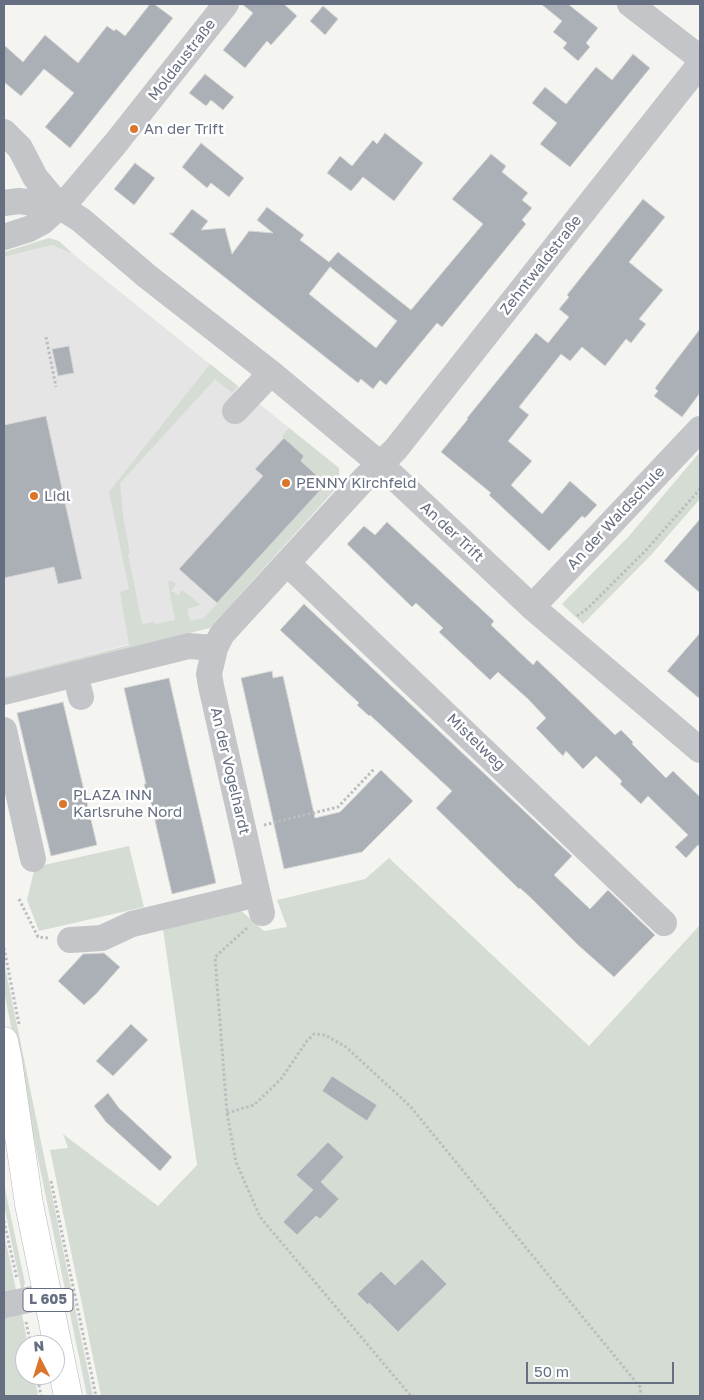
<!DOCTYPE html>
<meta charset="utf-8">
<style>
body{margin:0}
#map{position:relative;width:704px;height:1400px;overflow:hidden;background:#f4f5f1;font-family:"Golos Text",sans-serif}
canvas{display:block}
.frame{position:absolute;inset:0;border:5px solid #656f81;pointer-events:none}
.north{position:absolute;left:15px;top:1335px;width:50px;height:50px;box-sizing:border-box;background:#fff;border:1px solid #c1c5cd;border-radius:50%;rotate:355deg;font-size:14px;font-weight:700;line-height:20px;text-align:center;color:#656f81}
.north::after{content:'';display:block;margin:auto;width:18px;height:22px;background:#db752b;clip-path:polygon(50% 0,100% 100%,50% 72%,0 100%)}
.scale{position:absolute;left:526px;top:1362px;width:148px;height:22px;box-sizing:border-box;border:2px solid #656f81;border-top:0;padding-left:6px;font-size:15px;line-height:18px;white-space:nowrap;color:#656f81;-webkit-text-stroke:4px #fff;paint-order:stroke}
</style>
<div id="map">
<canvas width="704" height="1400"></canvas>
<div class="frame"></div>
<div class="north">N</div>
<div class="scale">50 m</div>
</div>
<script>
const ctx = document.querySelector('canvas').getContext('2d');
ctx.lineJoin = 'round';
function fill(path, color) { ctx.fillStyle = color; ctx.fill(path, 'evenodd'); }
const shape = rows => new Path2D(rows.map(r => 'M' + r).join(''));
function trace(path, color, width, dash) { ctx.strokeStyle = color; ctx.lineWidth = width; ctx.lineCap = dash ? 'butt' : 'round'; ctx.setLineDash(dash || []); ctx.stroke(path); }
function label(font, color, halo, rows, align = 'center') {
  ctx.font = font + ' "Golos Text",sans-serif'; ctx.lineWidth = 5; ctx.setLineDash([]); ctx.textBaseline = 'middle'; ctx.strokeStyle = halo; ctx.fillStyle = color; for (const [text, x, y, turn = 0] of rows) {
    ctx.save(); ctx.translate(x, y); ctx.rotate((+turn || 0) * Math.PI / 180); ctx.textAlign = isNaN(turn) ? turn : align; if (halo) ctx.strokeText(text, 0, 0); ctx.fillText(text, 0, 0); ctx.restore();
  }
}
const built = shape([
 [52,245,73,254,339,468,210,623,4,677,4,257]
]);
const green = shape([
 [49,238,59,241,73,254,52,245,4,257,4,252],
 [210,364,238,386,232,393,215,379,120,483,123,516,130,553,128,554,142,624,155,622,155,624,175,620,168,583,170,580,176,584,171,591,179,595,182,590,200,604,198,606,187,609,190,621,204,618,326,484,301,461,304,456,282,436,289,428,339,468,340,484,210,628,4,679,4,677,129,645,120,592,129,589,109,492],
 [700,452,700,499,652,554,583,624,562,604,629,536],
 [129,846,144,907,39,931,27,900,35,867],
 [389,858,589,1046,699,926,700,927,700,1396,101,1396,50,1150,68,1148,63,1134,158,1206,197,1165,163,929,238,908,264,931,287,927,277,900,365,879],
 [4,962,54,1205,93,1396,87,1396,15,1047,4,991],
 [4,1184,25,1283,22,1293,4,1205],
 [4,1233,17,1294,4,1297],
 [21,1309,28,1345,25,1345,25,1375,34,1375,38,1396,4,1396,4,1313]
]);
const building = shape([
 [150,4,154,4,173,18,70,148,45,127,74,93,44,69,21,96,4,82,4,45,23,62,45,35,78,63,107,26,114,31,116,29,125,36,150,4],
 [242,4,284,4,297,16,271,45,267,41,245,68,223,50,253,13,242,4],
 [541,4,568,4,598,28,586,43,590,47,578,61,563,48,567,43,553,32,562,21,541,4],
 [323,6,338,19,325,35,310,21,323,6],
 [633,54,650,68,570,167,540,144,557,123,532,103,545,87,566,104,596,67,612,80,633,54],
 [205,74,234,97,223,110,211,100,206,106,189,93,205,74],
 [385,133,423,163,394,201,363,177,351,191,327,173,340,156,352,166,373,140,377,144,385,133],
 [201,143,244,178,229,197,211,183,207,188,182,167,201,143],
 [491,154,506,166,502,172,528,193,522,200,532,208,522,220,526,224,442,327,437,323,386,385,380,380,373,389,361,379,358,383,169,233,173,233,192,209,208,221,201,230,225,228,232,254,249,231,273,233,257,220,267,207,304,235,300,240,329,262,338,252,411,310,483,224,452,199,491,154],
 [330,267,397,321,376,348,309,294,330,267],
 [135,163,155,178,134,205,114,189,135,163],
 [643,199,665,217,629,262,663,290,639,319,646,324,631,343,626,339,605,366,582,347,570,361,561,354,519,407,529,415,508,441,532,461,511,485,542,514,570,481,597,505,585,518,582,516,549,551,489,495,491,493,441,452,468,419,467,418,536,333,548,343,569,317,559,309,569,297,567,295,643,199],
 [700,329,700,393,682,417,654,396,658,391,655,388,700,329],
 [69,346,74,373,58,376,52,349,69,346],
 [46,416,82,579,58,584,54,567,4,578,4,425,46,416],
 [284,438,304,456,301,461,326,484,217,603,179,569,263,476,255,469,284,438],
 [700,519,700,593,664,561,700,519],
 [387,522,494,621,491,625,533,665,537,660,615,735,621,730,633,742,632,744,666,778,673,771,700,797,700,847,698,845,686,858,675,847,688,835,648,796,641,804,620,784,622,781,596,756,583,769,566,751,563,756,536,728,546,718,528,699,498,672,490,680,439,632,443,628,416,603,412,607,347,544,364,526,375,535,387,522],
 [304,604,572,856,554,875,590,909,608,890,655,935,614,977,577,944,531,898,520,888,519,889,436,808,452,791,370,715,369,716,357,705,359,703,280,630,304,604],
 [700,633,700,699,667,671,700,633],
 [272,671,273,678,283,676,315,818,340,812,381,770,413,801,362,852,284,869,241,678,272,671],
 [169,678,216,883,172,894,150,799,147,799,144,784,146,784,124,688,169,678],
 [63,702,97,845,51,856,17,713,63,702],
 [104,953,120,967,96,994,84,1005,58,981,83,954,104,953],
 [131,1024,148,1040,113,1076,96,1061,131,1024],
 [332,1076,377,1105,367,1121,322,1091,332,1076],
 [108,1093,119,1108,172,1157,160,1171,106,1122,94,1106,108,1093],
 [328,1142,344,1157,321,1182,339,1199,320,1219,316,1216,297,1235,283,1222,313,1190,296,1175,328,1142],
 [422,1259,447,1284,398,1332,369,1303,368,1305,357,1294,381,1271,395,1285,422,1259]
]);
const path = shape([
 [46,337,56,387],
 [577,616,587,609,647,549,700,489],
 [264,825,338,807,375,768],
 [19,899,38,937,49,938],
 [247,928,215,957,227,1113,236,1162,260,1217,411,1396],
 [4,948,19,1024],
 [227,1113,254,1105,281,1079,307,1041,314,1034,325,1035,346,1047,410,1106,640,1387,641,1396],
 [51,1181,96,1396],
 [4,1221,17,1279],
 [26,1322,31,1345],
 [37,1375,41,1396]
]);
const minor = shape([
 [630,4,700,58],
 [4,132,20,148,35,177,59,206,81,220,148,277,271,373,380,464,532,607,700,750],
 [4,203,19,201,59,206],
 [4,237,29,229,42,222,72,195,115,144,226,4],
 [235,411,271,373],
 [287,563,664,923],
 [532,607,700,429],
 [75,674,81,697],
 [4,692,189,646,215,648],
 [4,730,33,859],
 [262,913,211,686,209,674,215,648,222,634,287,563,364,479,395,450,700,64],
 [70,940,102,938,132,924,257,894],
 [4,1305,47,1296]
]);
const major = shape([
 [4,1041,8,1061,29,1204,68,1396]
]);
const markers = [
 [134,129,5,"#db752b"],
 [286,483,5,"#db752b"],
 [34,496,5,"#db752b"],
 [63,804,5,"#db752b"]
];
const shields = [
 [48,1300,50]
];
const shieldNames = [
 ["L 605",48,1300]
];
const streetNames = [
 ["Moldaustraße",182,60,-52],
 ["Zehntwaldstraße",541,265,-52],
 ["An der Waldschule",616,518,-47],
 ["An der Trift",452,532,43],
 ["Mistelweg",476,742,44],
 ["An der Vogelhardt",230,771,77]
];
const poiNames = [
 ["An der Trift",144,129],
 ["PENNY Kirchfeld",296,483],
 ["Lidl",44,496],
 ["PLAZA INN",73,795],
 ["Karlsruhe Nord",73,812]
];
fill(built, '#e5e5e5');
fill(green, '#d4dcd3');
fill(building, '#abb0b7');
trace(building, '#d6d6d4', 1);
trace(major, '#b6b8bc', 29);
trace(path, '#bcbdc0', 3, [2.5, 2.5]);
trace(minor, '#c3c5c9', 26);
trace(major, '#fff', 28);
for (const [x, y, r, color] of markers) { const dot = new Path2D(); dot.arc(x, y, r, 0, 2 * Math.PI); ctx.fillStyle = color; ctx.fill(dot); trace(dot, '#fff', 2); }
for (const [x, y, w] of shields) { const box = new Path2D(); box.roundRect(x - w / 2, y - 11.5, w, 23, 4); ctx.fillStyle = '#fff'; ctx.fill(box); trace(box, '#656f81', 1); }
label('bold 14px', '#656f81', null, shieldNames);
label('15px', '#656f81', '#fff', streetNames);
label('15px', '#656f81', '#fff', poiNames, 'left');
</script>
